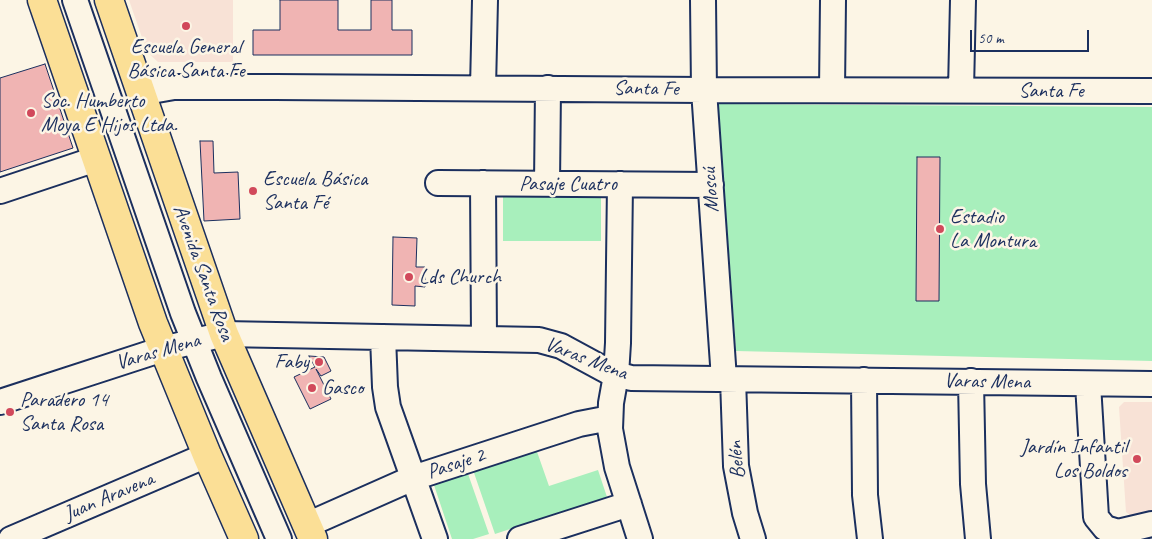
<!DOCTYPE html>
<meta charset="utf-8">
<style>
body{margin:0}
#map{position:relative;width:1152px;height:539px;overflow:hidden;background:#fcf5e5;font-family:Caveat,sans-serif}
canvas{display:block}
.scale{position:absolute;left:970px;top:30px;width:119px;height:22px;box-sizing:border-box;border:2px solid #1b2f5e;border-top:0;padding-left:6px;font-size:15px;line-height:18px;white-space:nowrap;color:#1b2f5e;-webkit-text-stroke:4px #fcf5e5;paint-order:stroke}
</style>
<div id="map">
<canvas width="1152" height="539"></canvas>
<div class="scale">50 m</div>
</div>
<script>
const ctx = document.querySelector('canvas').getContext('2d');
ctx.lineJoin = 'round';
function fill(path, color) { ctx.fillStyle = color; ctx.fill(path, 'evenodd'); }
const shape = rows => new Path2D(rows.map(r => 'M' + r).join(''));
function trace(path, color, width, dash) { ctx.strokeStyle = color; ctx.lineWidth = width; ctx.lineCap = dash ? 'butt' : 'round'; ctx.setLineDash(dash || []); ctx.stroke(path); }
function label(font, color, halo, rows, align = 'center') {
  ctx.font = font + ' Caveat,sans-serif'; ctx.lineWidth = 5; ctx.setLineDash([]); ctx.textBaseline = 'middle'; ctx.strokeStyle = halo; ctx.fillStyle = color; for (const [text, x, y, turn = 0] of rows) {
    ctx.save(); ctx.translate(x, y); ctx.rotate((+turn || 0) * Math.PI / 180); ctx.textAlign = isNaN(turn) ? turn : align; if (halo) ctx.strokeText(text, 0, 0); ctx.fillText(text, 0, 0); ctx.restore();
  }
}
const built = shape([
 [129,0,233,0,233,62,158,62,147,52],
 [1124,402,1152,402,1152,511,1132,517,1126,512,1119,407]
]);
const green = shape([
 [718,104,1152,107,1152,361,736,351],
 [503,195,601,196,601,241,503,241],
 [535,446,549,486,598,470,607,497,495,534,472,467],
 [467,471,489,534,473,539,452,539,433,482]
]);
const building = shape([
 [280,0,338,0,338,30,371,30,371,0,392,0,392,30,412,30,412,55,253,55,253,30,280,30,280,0],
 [45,64,73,148,0,172,0,78,45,64],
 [200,141,213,141,214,173,238,172,240,219,204,221,200,141],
 [917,157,940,157,939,301,916,301,917,157],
 [393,237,417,238,416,267,425,267,425,287,415,286,415,306,392,305,393,237],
 [309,356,324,357,331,371,321,376,316,369,331,399,310,409,294,377,315,367,309,356]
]);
const minor = shape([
 [75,0,183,313,209,378,279,539],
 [703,0,704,90,724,379],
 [483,88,485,0],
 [832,90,833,0],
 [961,90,963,0],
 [140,93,174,87,275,87,704,90,1152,91],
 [438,183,711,185],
 [483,183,484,339],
 [547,184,548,88],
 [620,184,618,343,616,375,611,403,610,429,617,467,640,539],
 [0,191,96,159],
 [383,337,385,387,388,407,435,539],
 [733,379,736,466,745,513,753,539],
 [864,380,865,495,870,539],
 [971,381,973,484,978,539],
 [1088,384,1096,517,1105,528,1118,532,1152,524],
 [0,402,163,349,224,334,539,340,561,346,609,372,631,378,1152,384],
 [307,525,413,478,579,424,610,418],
 [11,539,207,455],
 [520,539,629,504]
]);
const major = shape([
 [42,0,153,323,207,455,244,539],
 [109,0,224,334,313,539]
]);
const markers = [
 [186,26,5,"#d1495b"],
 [31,113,5,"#d1495b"],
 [253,191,5,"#d1495b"],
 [940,229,5,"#d1495b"],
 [409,277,5,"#d1495b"],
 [319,362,5,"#d1495b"],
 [312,388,5,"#d1495b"],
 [10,412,5,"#d1495b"],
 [1137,459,5,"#d1495b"]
];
const poiNames = [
 ["Escuela General",186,47,"center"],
 ["Básica Santa Fe",186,71,"center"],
 ["Soc. Humberto",41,101],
 ["Moya E Hijos Ltda.",41,125],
 ["Escuela Básica",263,179],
 ["Santa Fé",263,203],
 ["Estadio",950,217],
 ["La Montura",950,241],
 ["Lds Church",419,277],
 ["Faby",309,362,"right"],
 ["Gasco",322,388],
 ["Paradero 14",20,400],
 ["Santa Rosa",20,424],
 ["Jardín Infantil",1127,447,"right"],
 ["Los Boldos",1127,471,"right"]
];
const streetNames = [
 ["Santa Fe",646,89,1],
 ["Santa Fe",1051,91],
 ["Pasaje Cuatro",568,184],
 ["Moscú",711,190,-94],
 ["Avenida Santa Rosa",203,273,70],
 ["Varas Mena",158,352,-16],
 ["Varas Mena",586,359,21],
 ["Varas Mena",987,382,1],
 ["Belén",737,460,-95],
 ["Pasaje 2",456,464,-18],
 ["Juan Aravena",109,497,-23]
];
fill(built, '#f8e2d6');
fill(green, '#a8efbc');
fill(building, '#f0b4b3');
trace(building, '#1b2f5e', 1);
trace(minor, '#1b2f5e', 28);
trace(major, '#1b2f5e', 31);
trace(minor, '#fcf5e5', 24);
trace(major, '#fbdf96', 28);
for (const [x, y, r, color] of markers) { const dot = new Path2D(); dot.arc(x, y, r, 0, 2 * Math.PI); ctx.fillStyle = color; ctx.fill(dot); trace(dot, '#fcf5e5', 2); }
label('21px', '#1b2f5e', '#fcf5e5', poiNames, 'left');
label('21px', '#1b2f5e', '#fcf5e5', streetNames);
</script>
